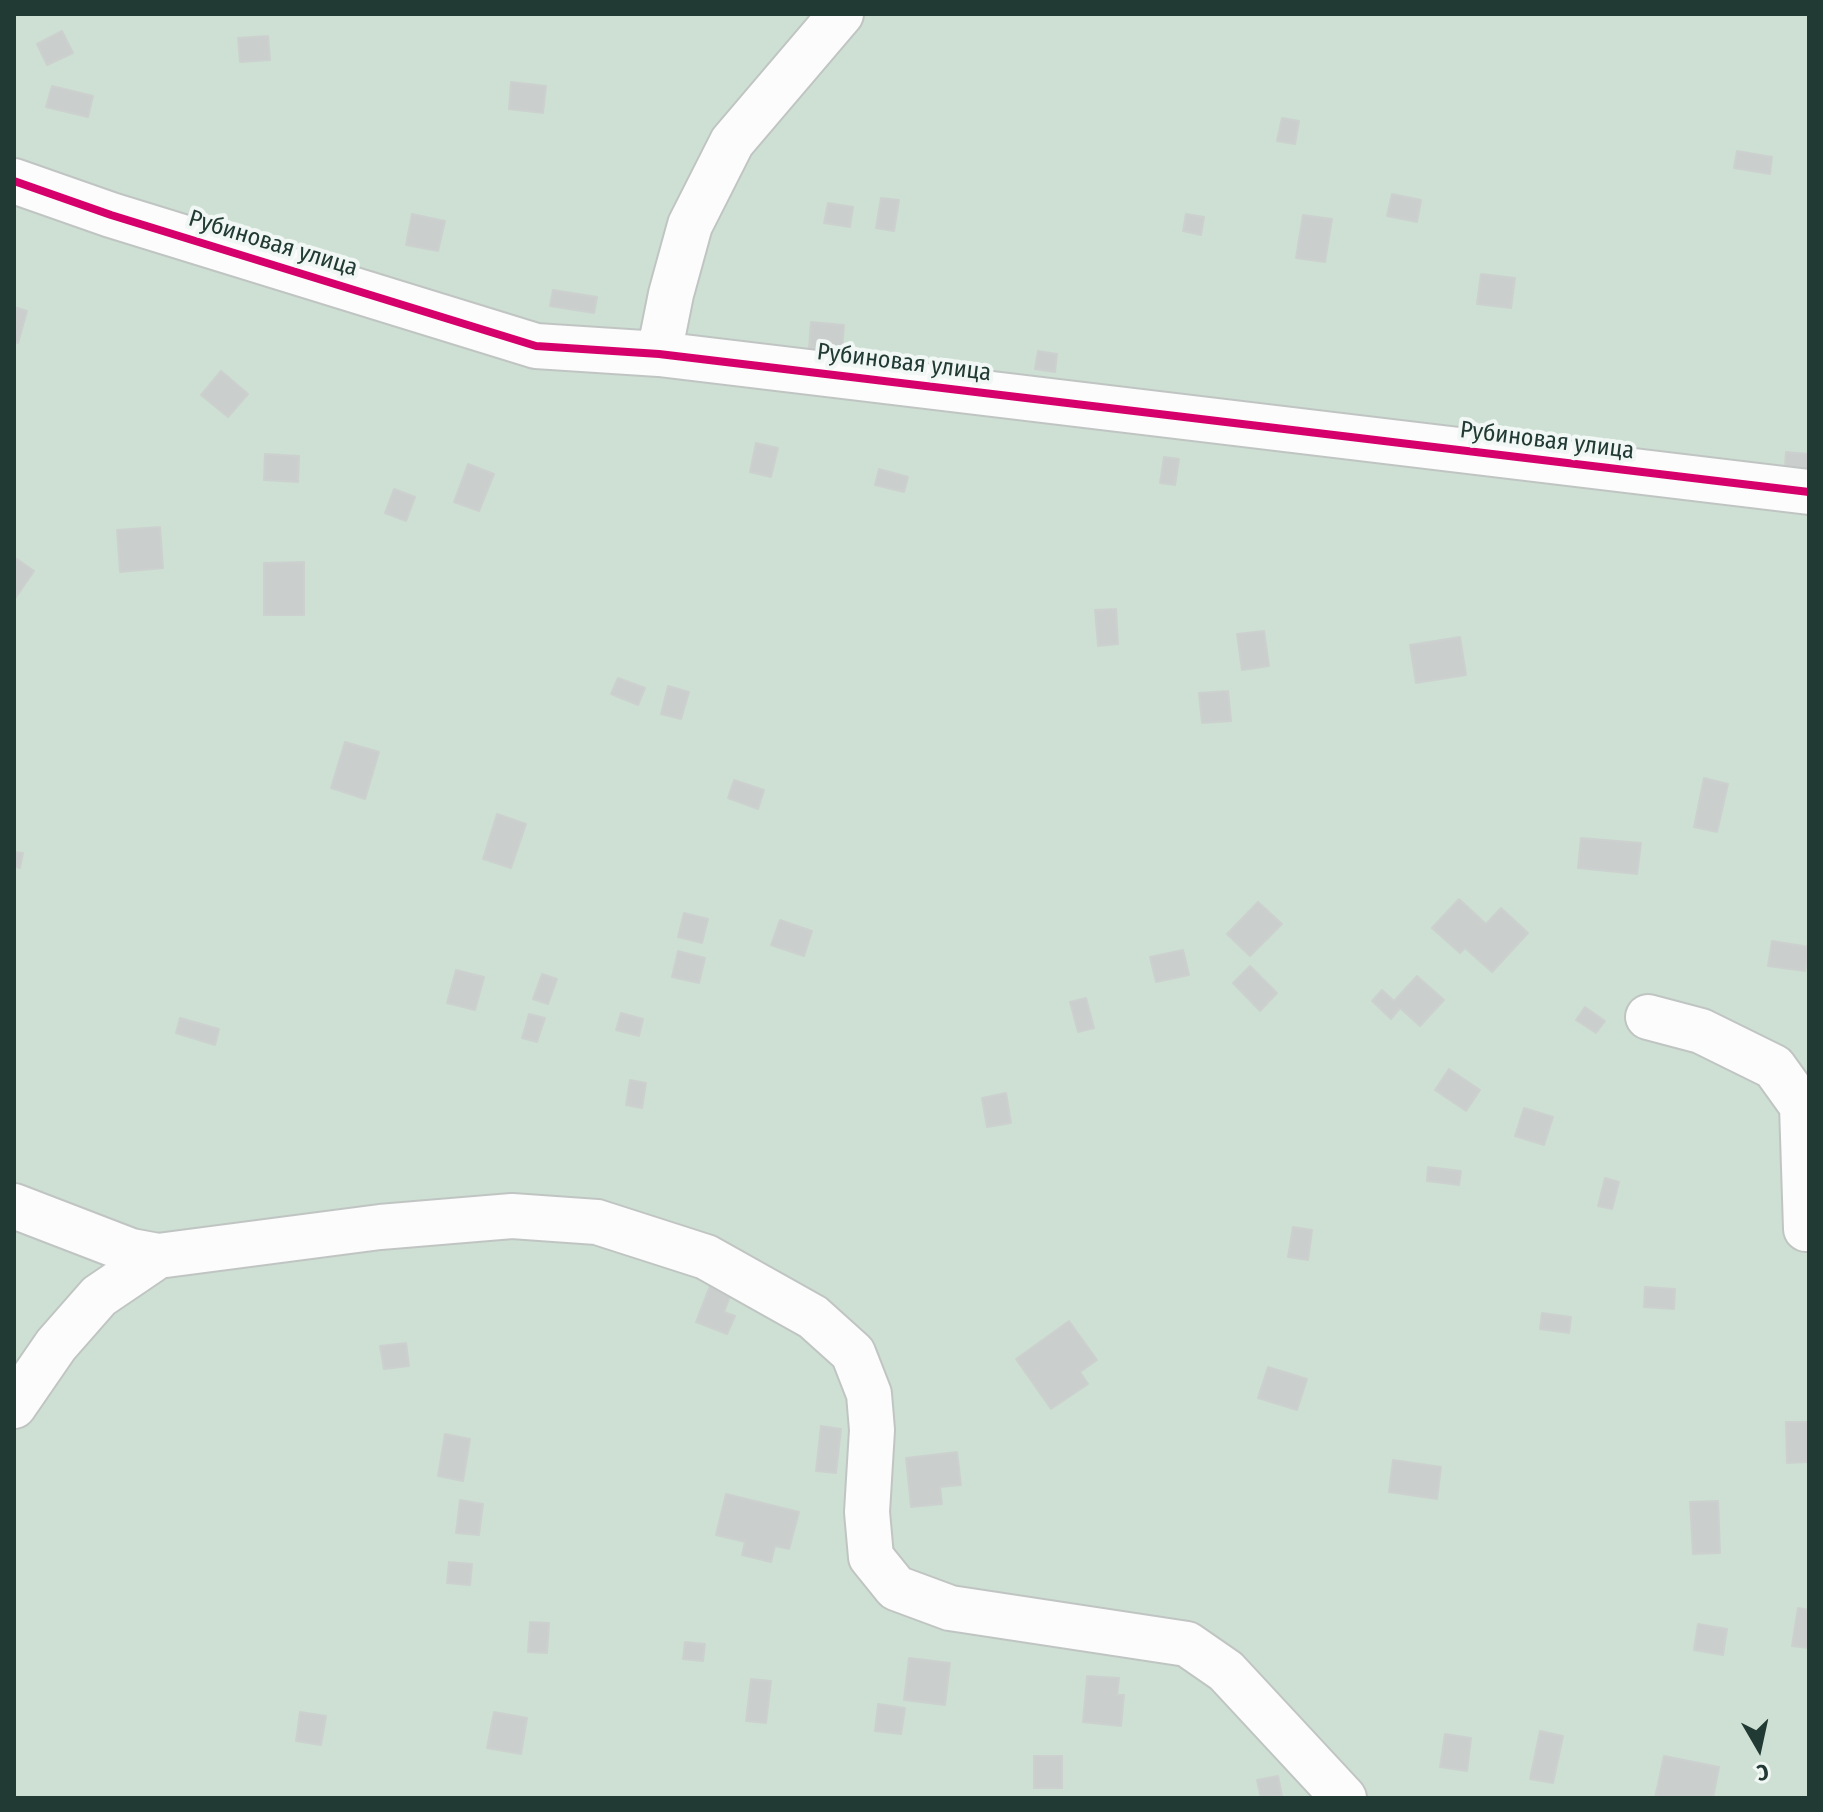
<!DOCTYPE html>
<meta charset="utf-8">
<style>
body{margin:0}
#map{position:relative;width:1823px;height:1812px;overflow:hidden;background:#e3e8e6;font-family:"Fira Sans Condensed",sans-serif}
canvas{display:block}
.frame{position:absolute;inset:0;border:16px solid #223a34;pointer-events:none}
.north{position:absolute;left:1719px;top:1708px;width:80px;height:80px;-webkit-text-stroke:6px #f1f7f4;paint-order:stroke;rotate:171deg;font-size:22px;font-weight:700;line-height:32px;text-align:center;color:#223a34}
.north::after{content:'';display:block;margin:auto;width:28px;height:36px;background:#223a34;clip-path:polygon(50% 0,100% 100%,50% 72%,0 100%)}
</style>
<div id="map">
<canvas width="1823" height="1812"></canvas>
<div class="frame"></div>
<div class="north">С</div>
</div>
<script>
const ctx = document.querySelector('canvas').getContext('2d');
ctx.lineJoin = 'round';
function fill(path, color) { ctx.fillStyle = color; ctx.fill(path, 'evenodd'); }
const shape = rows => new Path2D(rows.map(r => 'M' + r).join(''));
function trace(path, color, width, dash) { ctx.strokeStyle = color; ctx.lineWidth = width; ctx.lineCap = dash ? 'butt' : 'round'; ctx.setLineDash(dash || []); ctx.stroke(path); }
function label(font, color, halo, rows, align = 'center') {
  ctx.font = font + ' "Fira Sans Condensed",sans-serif'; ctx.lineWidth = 8; ctx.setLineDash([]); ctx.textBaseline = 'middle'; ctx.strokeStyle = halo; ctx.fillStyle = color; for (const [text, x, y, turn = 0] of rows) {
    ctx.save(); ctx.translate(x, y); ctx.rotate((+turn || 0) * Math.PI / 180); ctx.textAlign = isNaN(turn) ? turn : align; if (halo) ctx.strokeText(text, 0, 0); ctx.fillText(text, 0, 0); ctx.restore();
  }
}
const green = shape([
 [14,14,1809,14,1809,1798,14,1798]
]);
const building = shape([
 [62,31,73,53,47,65,37,44,62,31],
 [268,36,270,60,240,62,238,38,268,36],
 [511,82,546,86,543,113,509,109,511,82],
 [52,86,93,96,88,117,46,107,52,86],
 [1282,118,1299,121,1295,144,1277,141,1282,118],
 [1737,151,1772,157,1770,174,1734,168,1737,151],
 [1392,194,1421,200,1417,222,1387,216,1392,194],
 [881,198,899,200,894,231,876,228,881,198],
 [828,203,853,207,850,227,824,223,828,203],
 [412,214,445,221,438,251,406,245,412,214],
 [1186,214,1204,217,1201,235,1183,231,1186,214],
 [1303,215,1332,219,1325,262,1296,258,1303,215],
 [1481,274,1515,278,1511,308,1477,304,1481,274],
 [553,290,597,297,594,313,550,306,553,290],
 [14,307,27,311,18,343,14,342,14,307],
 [811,322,844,325,842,351,809,348,811,322],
 [1038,351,1057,354,1055,372,1035,369,1038,351],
 [221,371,248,394,228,417,201,395,221,371],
 [756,443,778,448,771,477,750,472,756,443],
 [1786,452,1809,454,1809,481,1784,479,1786,452],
 [265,454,299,456,298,482,264,480,265,454],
 [1164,457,1179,459,1175,485,1160,483,1164,457],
 [468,464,494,474,479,511,454,502,468,464],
 [879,469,908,477,904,492,875,485,879,469],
 [394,489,415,497,406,521,385,513,394,489],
 [160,527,163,568,120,572,117,530,160,527],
 [14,557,34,571,14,600,14,557],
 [304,562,304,615,264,615,264,563,304,562],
 [1116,609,1118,644,1098,646,1095,610,1116,609],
 [1264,631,1269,666,1242,670,1237,634,1264,631],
 [1460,637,1466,675,1416,683,1410,645,1460,637],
 [618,678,645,688,638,705,611,694,618,678],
 [668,686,689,692,681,719,661,714,668,686],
 [1228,691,1231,721,1202,723,1199,693,1228,691],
 [345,742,379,752,365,799,331,788,345,742],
 [1704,778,1728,784,1717,832,1694,827,1704,778],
 [734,780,764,790,758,809,728,798,734,780],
 [497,814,526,824,511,868,483,859,497,814],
 [1581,838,1641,843,1637,874,1578,868,1581,838],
 [14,852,23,853,20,868,14,866,14,852],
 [1459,899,1486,924,1501,908,1528,933,1492,972,1465,948,1460,953,1432,928,1459,899],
 [1258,902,1282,924,1250,956,1227,934,1258,902],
 [684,913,708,919,702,943,678,937,684,913],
 [780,920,812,931,804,956,771,945,780,920],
 [1772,941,1809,947,1805,971,1768,966,1772,941],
 [1183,950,1189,975,1156,982,1150,957,1183,950],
 [678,951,705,958,699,983,672,977,678,951],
 [1250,966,1277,993,1260,1011,1233,983,1250,966],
 [456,970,484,977,475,1010,447,1003,456,970],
 [542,974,557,979,548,1004,533,999,542,974],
 [1417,976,1444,1000,1420,1026,1400,1008,1391,1019,1372,1001,1382,990,1394,1001,1417,976],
 [1086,998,1094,1028,1078,1032,1070,1002,1086,998],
 [1585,1007,1605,1021,1596,1033,1576,1020,1585,1007],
 [621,1013,643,1019,639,1036,616,1030,621,1013],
 [529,1014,545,1018,537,1042,522,1038,529,1014],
 [180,1018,219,1029,215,1045,176,1033,180,1018],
 [1449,1069,1480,1090,1466,1111,1435,1090,1449,1069],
 [630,1080,646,1083,642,1108,626,1105,630,1080],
 [1006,1093,1011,1123,987,1127,982,1098,1006,1093],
 [1524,1108,1553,1117,1544,1145,1515,1136,1524,1108],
 [1428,1167,1461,1171,1459,1185,1427,1181,1428,1167],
 [1605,1178,1619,1182,1612,1209,1598,1206,1605,1178],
 [1293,1227,1312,1230,1308,1260,1288,1257,1293,1227],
 [713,1278,734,1286,724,1312,735,1316,727,1334,696,1322,713,1278],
 [1645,1287,1675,1289,1674,1309,1644,1307,1645,1287],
 [1542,1313,1571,1317,1569,1333,1540,1329,1542,1313],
 [1069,1321,1097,1360,1080,1372,1088,1384,1051,1409,1016,1359,1069,1321],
 [406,1343,409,1366,384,1369,380,1346,406,1343],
 [1268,1367,1307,1379,1297,1410,1258,1398,1268,1367],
 [1786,1422,1809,1422,1809,1462,1787,1463,1786,1422],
 [821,1426,841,1429,836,1473,816,1471,821,1426],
 [445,1434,470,1439,463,1481,438,1476,445,1434],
 [957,1452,961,1485,940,1487,942,1504,911,1507,906,1458,957,1452],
 [1393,1460,1441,1467,1437,1499,1389,1492,1393,1460],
 [726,1494,799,1512,789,1549,775,1546,771,1562,742,1555,745,1542,716,1535,726,1494],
 [460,1500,483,1504,479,1535,456,1533,460,1500],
 [1718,1501,1720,1553,1693,1554,1690,1502,1718,1501],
 [449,1562,472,1564,470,1585,447,1583,449,1562],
 [1798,1608,1809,1610,1809,1648,1792,1646,1798,1608],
 [530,1622,549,1623,547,1653,528,1652,530,1622],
 [1698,1624,1727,1629,1723,1655,1694,1650,1698,1624],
 [685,1642,705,1644,703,1661,683,1659,685,1642],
 [909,1658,950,1663,945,1705,904,1700,909,1658],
 [1087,1676,1119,1678,1117,1695,1124,1695,1121,1726,1083,1722,1087,1676],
 [751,1679,771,1681,766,1723,746,1721,751,1679],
 [878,1704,905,1708,901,1734,875,1731,878,1704],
 [300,1712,326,1716,321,1745,296,1741,300,1712],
 [494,1712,527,1718,521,1754,487,1748,494,1712],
 [1540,1731,1563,1736,1553,1783,1530,1779,1540,1731],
 [1445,1734,1471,1738,1467,1771,1440,1767,1445,1734],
 [1034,1756,1062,1756,1062,1788,1034,1788,1034,1756],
 [1664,1756,1719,1767,1713,1798,1655,1798,1664,1756],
 [1278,1776,1282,1796,1261,1798,1257,1780,1278,1776]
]);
const minor = shape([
 [14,181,111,215,536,346,659,354,1809,492],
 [659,354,671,294,690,225,732,142,841,14],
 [1648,1017,1701,1031,1774,1067,1802,1106,1806,1229,1809,1229],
 [14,1206,131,1251,158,1256,380,1227,512,1216,597,1222,706,1257,813,1317,853,1353,869,1394,872,1430,867,1512,871,1557,896,1588,950,1608,1187,1644,1226,1671,1344,1798],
 [14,1406,56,1345,99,1296,158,1256]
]);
const cycleway = shape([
 [14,181,111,215,536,346,659,354,1809,492]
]);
const streetNames = [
 ["Рубиновая улица",273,244,17],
 ["Рубиновая улица",904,363,7],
 ["Рубиновая улица",1547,441,7]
];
fill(green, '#cde0d3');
fill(building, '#cacfcd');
trace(building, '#ccd1cf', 2);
trace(minor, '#c0c5c3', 48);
trace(minor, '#fbfcfb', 44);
trace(cycleway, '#d6006c', 8);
label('24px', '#223a34', '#f1f7f4', streetNames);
</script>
